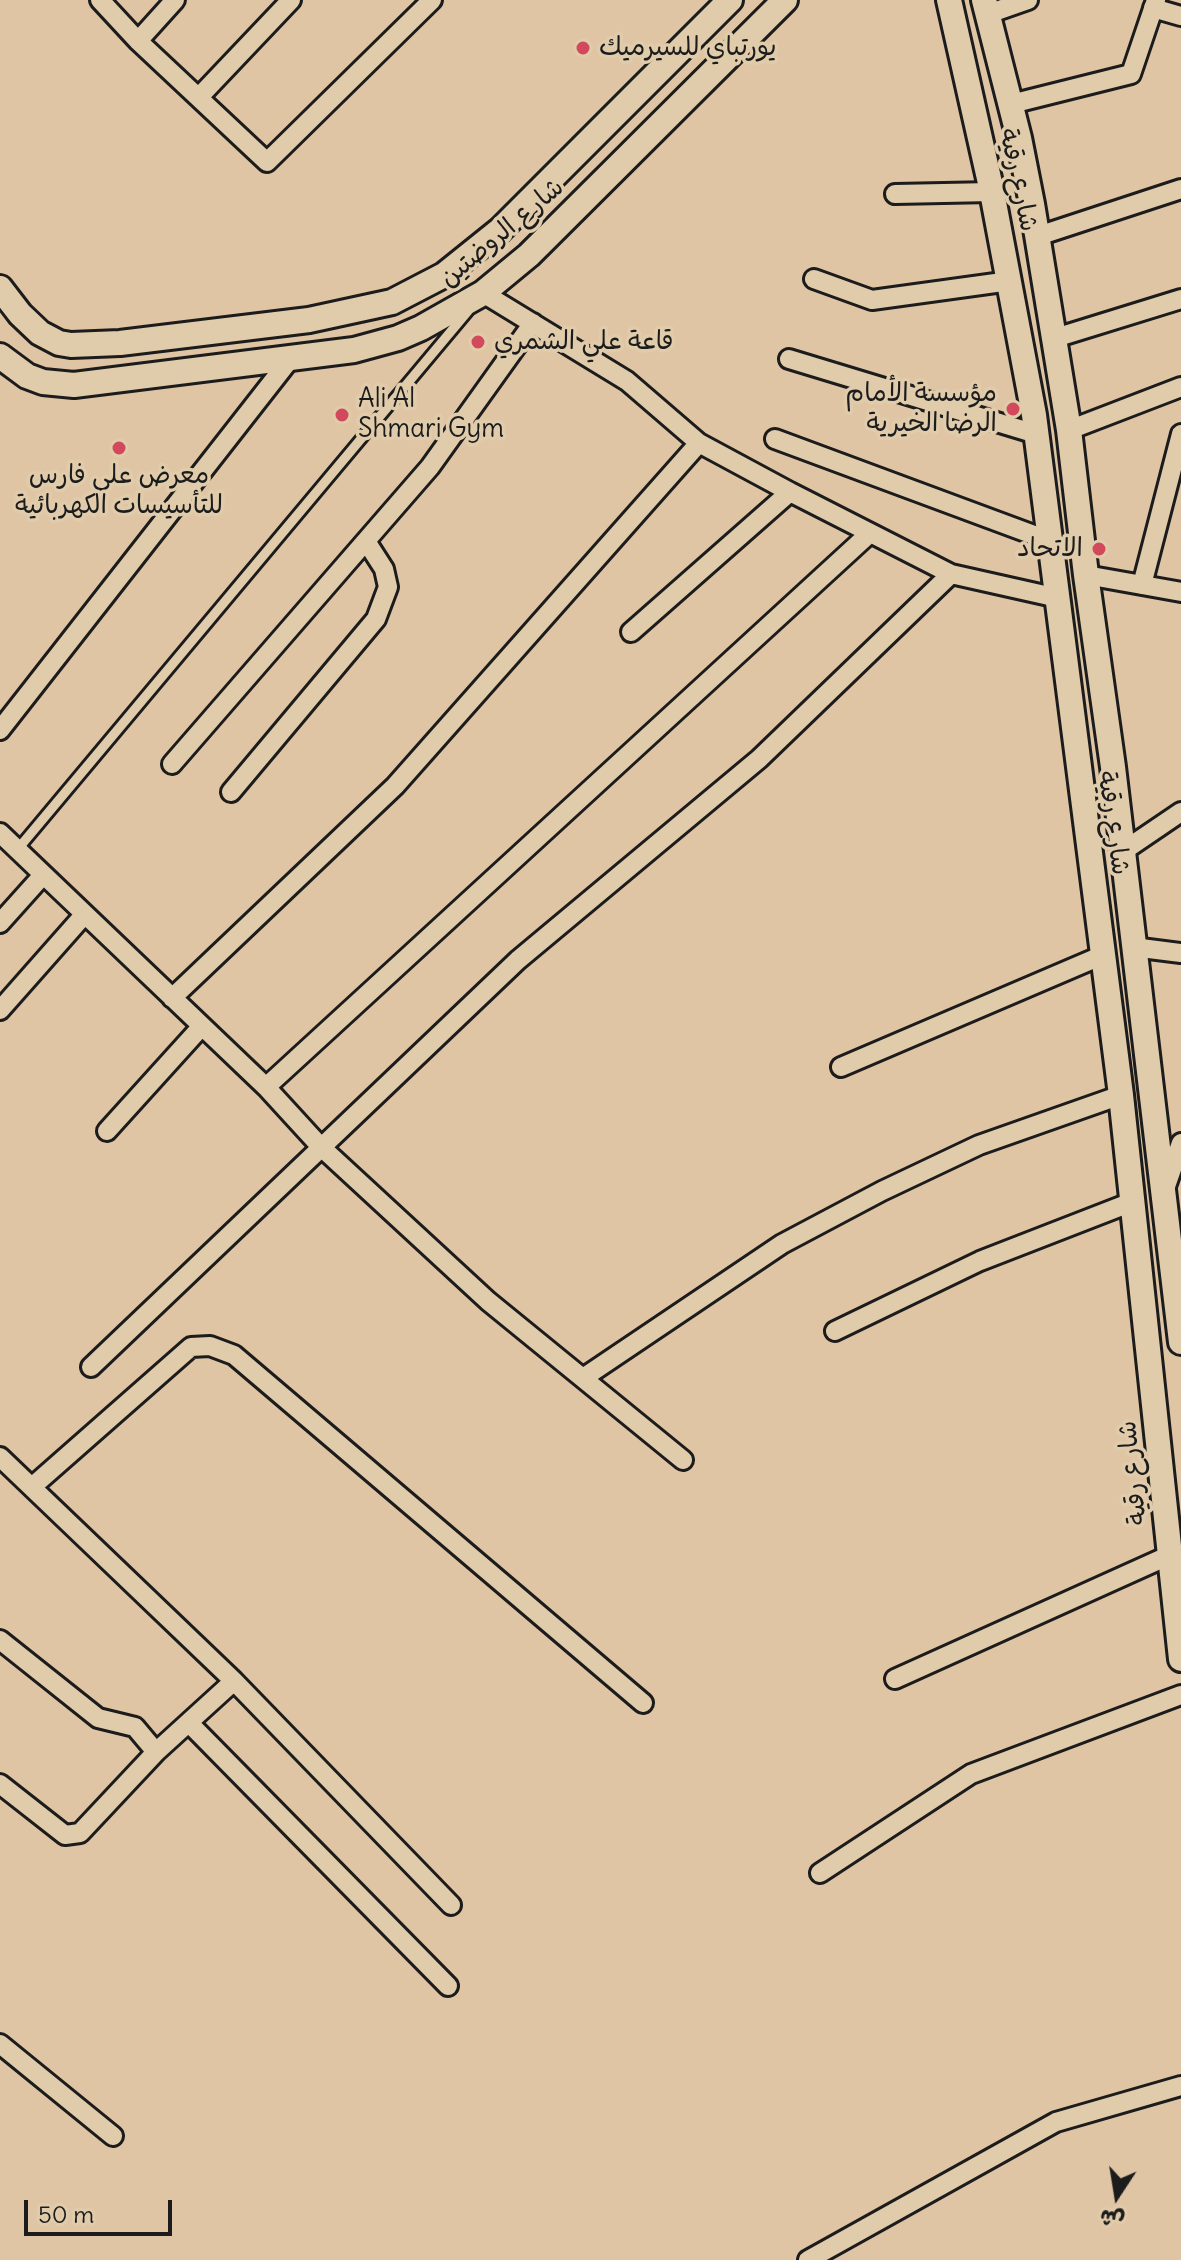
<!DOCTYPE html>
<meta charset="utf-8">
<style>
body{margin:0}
#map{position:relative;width:1181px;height:2260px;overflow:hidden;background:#e0c5a5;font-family:Delius,"Playpen Sans Arabic",sans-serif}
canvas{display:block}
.north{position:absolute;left:1077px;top:2156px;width:80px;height:80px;-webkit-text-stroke:6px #e0cbaa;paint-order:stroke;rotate:192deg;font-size:22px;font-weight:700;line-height:32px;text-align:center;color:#1c1c1c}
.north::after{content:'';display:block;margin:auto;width:28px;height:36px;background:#1c1c1c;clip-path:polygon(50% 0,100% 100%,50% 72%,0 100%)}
.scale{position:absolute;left:24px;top:2200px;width:148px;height:36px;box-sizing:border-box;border:4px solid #1c1c1c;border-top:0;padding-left:10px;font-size:24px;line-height:28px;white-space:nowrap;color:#1c1c1c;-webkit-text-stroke:6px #e0cbaa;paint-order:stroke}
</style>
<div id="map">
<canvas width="1181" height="2260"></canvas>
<div class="north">ش</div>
<div class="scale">50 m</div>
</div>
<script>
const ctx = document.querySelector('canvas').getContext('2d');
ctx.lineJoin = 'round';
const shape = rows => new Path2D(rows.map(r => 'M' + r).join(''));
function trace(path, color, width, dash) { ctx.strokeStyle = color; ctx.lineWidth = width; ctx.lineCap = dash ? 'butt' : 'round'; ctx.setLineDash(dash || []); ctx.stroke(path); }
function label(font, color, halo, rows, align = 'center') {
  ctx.font = font + ' Delius,"Playpen Sans Arabic",sans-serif'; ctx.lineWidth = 7; ctx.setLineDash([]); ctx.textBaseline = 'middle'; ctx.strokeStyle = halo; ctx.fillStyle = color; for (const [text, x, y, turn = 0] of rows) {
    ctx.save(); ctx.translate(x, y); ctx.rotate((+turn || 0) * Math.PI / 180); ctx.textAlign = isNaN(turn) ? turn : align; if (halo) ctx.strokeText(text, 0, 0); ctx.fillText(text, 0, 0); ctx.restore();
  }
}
const lane = shape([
 [17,850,468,311]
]);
const street = shape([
 [100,0,138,41,267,162,432,0],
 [1153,8,1181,16],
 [988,14,1028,0],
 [138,41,175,0],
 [199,97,291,0],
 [1011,104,1131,74,1156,0],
 [895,194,992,192],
 [1038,236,1181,189],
 [814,279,872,300,1010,281],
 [483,293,627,381,699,443,790,492,951,574,1058,598],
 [1055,338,1181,299],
 [789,359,1036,434],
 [1069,430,1181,387],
 [775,439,1050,541],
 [1086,575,1181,592],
 [1142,585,1181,434],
 [631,632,790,492],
 [0,730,291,358],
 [172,764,430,467,533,323],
 [231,792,376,619,388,587,384,569,366,541],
 [0,833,266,1087,320,1146,488,1301,683,1460],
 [1122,852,1181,812],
 [0,923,43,875],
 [1133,947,1181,953],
 [172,998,395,786,699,443],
 [0,1010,84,915],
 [841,1067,1103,955],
 [266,1087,870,533],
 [107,1131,202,1026],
 [1165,1189,1181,1143],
 [835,1331,980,1261,1132,1202],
 [91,1367,518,960,759,759,951,574],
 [583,1378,782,1244,882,1191,979,1145,1121,1095],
 [0,1457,234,1681,451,1905],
 [33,1486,191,1347,210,1346,234,1355,643,1703],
 [0,1640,98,1718,135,1727,156,1752],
 [895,1679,1170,1555],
 [189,1723,448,1986],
 [0,1784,65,1835,80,1833,156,1752,234,1681],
 [820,1873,971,1774,1181,1695],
 [0,2044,113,2136],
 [808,2260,1056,2122,1181,2086]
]);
const secondary = shape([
 [949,0,992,192,1034,415,1121,1095,1181,1659],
 [984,0,1019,138,1032,204,1069,430,1086,575,1113,767,1181,1342],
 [0,288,20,314,40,333,59,343,71,345,120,343,309,320,392,302,444,275,500,230,730,0],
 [0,356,27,376,43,382,74,385,354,350,398,338,421,328,483,293,529,255,785,0]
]);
const markers = [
 [583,48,8,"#d1495b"],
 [478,342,8,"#d1495b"],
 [1013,409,8,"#d1495b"],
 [342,415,8,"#d1495b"],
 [119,448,8,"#d1495b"],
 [1099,549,8,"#d1495b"]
];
const poiNames = [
 ["يورتباي للسيرميك",599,48],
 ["قاعة علي الشمري",494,342],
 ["مؤسسة الأمام",997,394,"right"],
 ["الرضا الخيرية",997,424,"right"],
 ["Ali Al",358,400],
 ["Shmari Gym",358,430],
 ["معرض علي فارس",119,476,"center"],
 ["للتأسيسات الكهربائية",119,506,"center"],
 ["الاتحاد",1083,549,"right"]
];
const streetNames = [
 ["شارع رقية",1018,180,78],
 ["شارع الروضتين",502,233,-40],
 ["شارع رقية",1113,823,82],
 ["شارع رقية",1133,1473,-96]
];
trace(lane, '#1c1c1c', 15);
trace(street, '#1c1c1c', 24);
trace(secondary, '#1c1c1c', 30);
trace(lane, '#e0cbaa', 9);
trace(street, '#e0cbaa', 18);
trace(secondary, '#e0cbaa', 24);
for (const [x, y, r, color] of markers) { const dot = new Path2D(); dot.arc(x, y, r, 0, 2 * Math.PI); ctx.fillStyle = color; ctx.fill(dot); trace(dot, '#e0cbaa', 3); }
label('26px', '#1c1c1c', '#e0cbaa', poiNames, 'left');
label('26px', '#1c1c1c', '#e0cbaa', streetNames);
</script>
